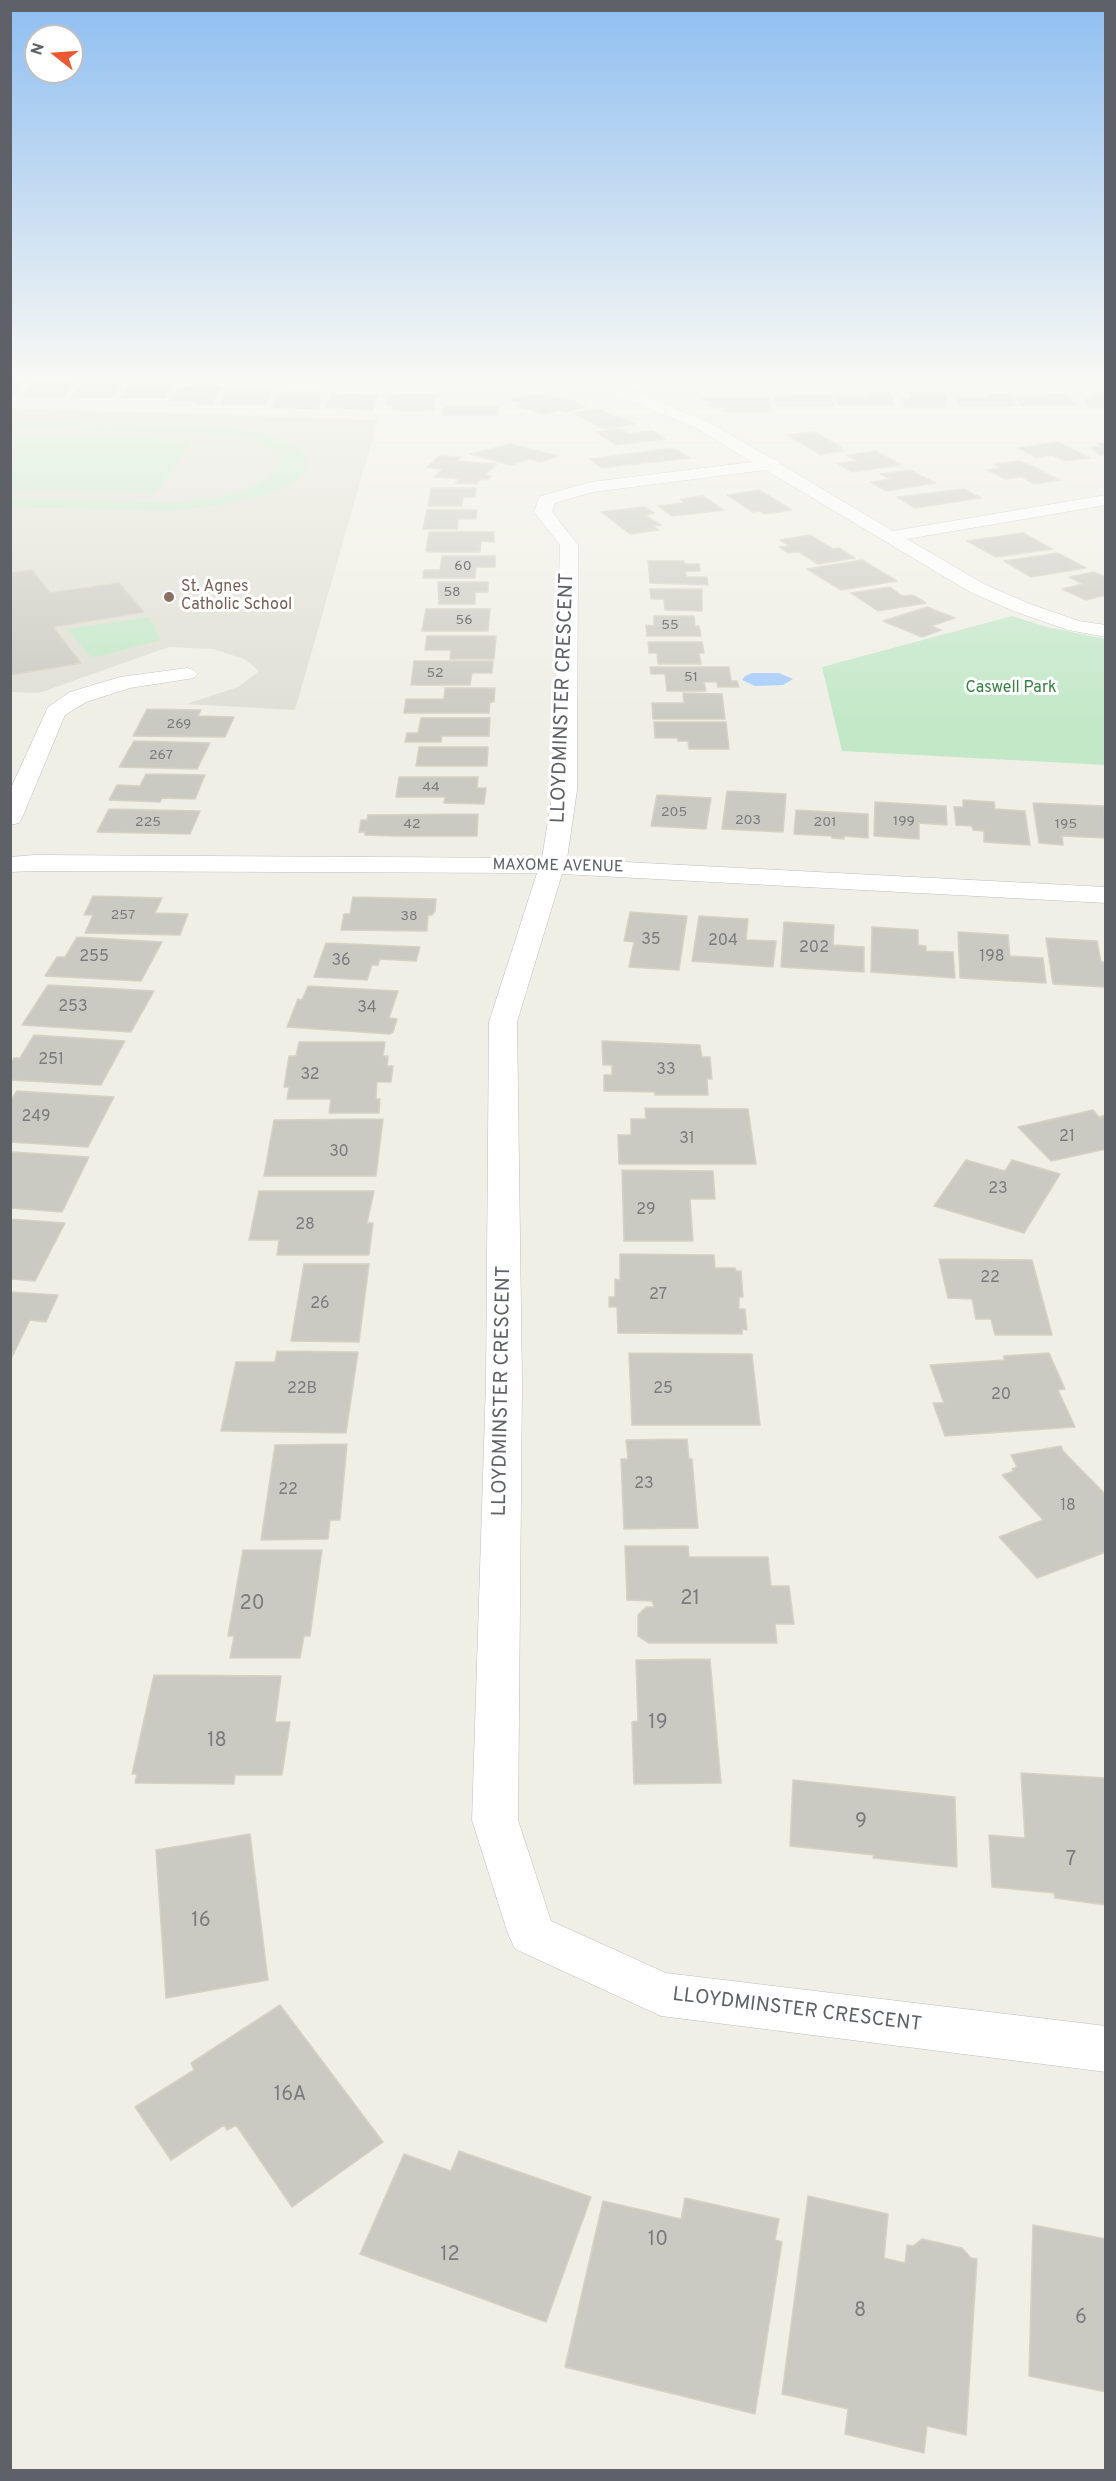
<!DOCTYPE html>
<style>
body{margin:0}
#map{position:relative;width:1116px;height:2481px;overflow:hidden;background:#f0efe6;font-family:Overpass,sans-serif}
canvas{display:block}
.frame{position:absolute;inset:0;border:12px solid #5e6167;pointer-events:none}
.north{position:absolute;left:24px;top:24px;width:60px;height:60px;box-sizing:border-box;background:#fff;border:2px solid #bfc0c2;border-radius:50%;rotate:287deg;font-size:16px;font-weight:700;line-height:24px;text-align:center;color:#5e6167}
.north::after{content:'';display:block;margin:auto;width:21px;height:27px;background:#ed5830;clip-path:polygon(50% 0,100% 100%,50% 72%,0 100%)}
</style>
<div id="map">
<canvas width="1116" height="2481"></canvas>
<div class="frame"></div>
<div class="north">N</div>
</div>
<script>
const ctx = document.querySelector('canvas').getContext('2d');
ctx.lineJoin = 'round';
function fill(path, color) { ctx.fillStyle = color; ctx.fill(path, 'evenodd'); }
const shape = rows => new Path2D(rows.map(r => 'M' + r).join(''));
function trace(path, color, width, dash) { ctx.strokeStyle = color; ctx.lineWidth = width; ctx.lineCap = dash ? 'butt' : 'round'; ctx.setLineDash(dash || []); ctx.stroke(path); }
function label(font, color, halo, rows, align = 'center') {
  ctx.font = font + ' Overpass,sans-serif'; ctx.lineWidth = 6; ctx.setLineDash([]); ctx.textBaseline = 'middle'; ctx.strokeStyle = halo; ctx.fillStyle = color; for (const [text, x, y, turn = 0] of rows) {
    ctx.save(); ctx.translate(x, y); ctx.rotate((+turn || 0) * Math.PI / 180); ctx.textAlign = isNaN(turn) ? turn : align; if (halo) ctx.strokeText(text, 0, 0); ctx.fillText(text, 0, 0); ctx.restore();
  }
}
const education = shape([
 [11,408,378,420,295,710,186,704,238,687,259,671,244,659,213,649,169,647,39,693,11,692]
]);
const green = shape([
 [11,422,213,425,259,432,292,442,309,459,303,475,289,485,260,497,217,506,168,511,11,507,11,498,173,502,216,498,255,486,279,470,281,456,254,441,216,434,11,429],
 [11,436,193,439,156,493,11,490],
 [1012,616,1047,627,1105,639,1105,765,842,751,822,667],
 [149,617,161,640,92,658,67,629]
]);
const water = shape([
 [752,673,779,673,793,679,783,685,755,686,742,680,745,676]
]);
const building = shape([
 [10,381,24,382,15,395,10,395,10,381],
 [33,383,73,383,64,397,23,397,33,383],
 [82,384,122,384,111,398,71,398,82,384],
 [130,385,171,385,164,398,122,398,130,385],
 [192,387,219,387,219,389,212,404,196,404,197,401,171,401,178,389,192,387],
 [228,390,271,390,265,404,221,404,228,390],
 [294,392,320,392,319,409,273,407,278,394,294,392],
 [867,393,889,393,895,405,839,405,835,396,869,396,867,393],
 [910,393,945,393,948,401,944,401,947,407,906,407,902,399,913,399,910,393],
 [1088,393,1106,393,1106,407,1089,407,1083,399,1093,399,1088,393],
 [332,394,378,395,373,410,326,407,332,394],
 [532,394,574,401,579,403,575,405,585,407,567,412,559,410,545,414,517,406,524,403,511,400,532,394],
 [1047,394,1068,394,1076,405,1020,405,1015,396,1049,396,1047,394],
 [389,395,426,394,436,395,434,410,410,411,392,410,393,405,386,405,389,395],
 [831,395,834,406,778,406,775,396,831,395],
 [987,395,1010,395,1017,406,961,406,955,397,988,397,987,395],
 [712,397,768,397,772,412,724,412,724,407,713,407,712,402,701,399,712,397],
 [444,406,499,406,498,415,442,415,444,406],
 [599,409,614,417,619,416,635,424,604,429,574,413,599,409],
 [621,429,629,434,652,431,665,439,616,445,596,432,621,429],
 [815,432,843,448,839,448,844,451,820,454,787,435,815,432],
 [1058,442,1090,458,1064,461,1052,455,1036,457,1018,448,1058,442],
 [1098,443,1106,443,1106,455,1099,455,1091,447,1102,447,1098,443],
 [511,444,558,456,541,462,529,459,511,465,470,454,511,444],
 [673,448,690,458,602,468,590,459,673,448],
 [876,451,901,465,852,472,837,463,857,461,847,455,876,451],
 [439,456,460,457,457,461,497,464,485,475,491,476,487,480,481,479,477,484,455,483,459,479,434,477,443,469,427,467,439,456],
 [1019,461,1028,464,1060,480,1034,484,1022,477,1006,479,987,470,1001,468,994,464,1019,461],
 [910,470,936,483,886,491,870,482,890,479,880,474,910,470],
 [431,488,476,488,475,497,463,497,462,506,428,506,431,488],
 [964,489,981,498,915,508,897,497,964,489],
 [759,490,792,510,765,514,760,511,753,512,727,495,759,490],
 [703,496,724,510,672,516,658,506,684,503,680,499,703,496],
 [644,507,654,513,645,515,661,525,653,526,659,530,630,534,601,512,644,507],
 [427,510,477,510,476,519,458,519,457,529,423,529,427,510],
 [429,532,494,532,494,542,481,541,480,552,431,552,426,551,429,532],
 [1023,533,1052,549,996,557,967,541,1023,533],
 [810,535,833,549,839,548,855,558,818,564,799,552,788,553,779,547,790,546,780,540,810,535],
 [1058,553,1086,568,1031,577,1004,561,1058,553],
 [442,556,495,556,495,567,476,567,475,578,423,578,424,570,440,570,442,556],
 [862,560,897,581,841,590,807,569,862,560],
 [648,561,684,561,685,564,699,564,700,571,686,571,686,577,707,577,708,585,650,583,648,561],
 [32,570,50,593,119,583,144,612,53,627,81,663,10,675,10,573,32,570],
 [1094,572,1106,577,1106,595,1086,600,1062,589,1083,584,1069,577,1094,572],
 [438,582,488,582,488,592,475,592,475,604,439,604,438,582],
 [890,587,902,596,913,595,926,603,878,611,851,593,890,587],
 [650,589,702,589,702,611,665,610,664,599,651,599,650,589],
 [927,607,955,618,931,626,941,630,922,637,883,621,927,607],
 [426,609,490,609,488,631,422,631,426,609],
 [654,616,694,616,695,626,699,626,701,636,647,636,646,625,654,626,654,616],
 [427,636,496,636,494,659,450,659,451,650,425,650,427,636],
 [648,642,702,642,704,653,699,653,701,664,658,664,657,653,649,653,648,642],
 [414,661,493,661,492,673,472,673,470,685,411,685,414,661],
 [650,667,729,667,731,681,737,681,739,687,718,687,717,682,704,682,706,691,667,691,665,674,651,674,650,667],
 [445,688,495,688,494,702,490,702,489,713,404,713,406,699,444,699,445,688],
 [683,693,722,694,725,719,653,719,652,703,684,703,683,693],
 [147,709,201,710,198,716,234,717,225,737,133,736,147,709],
 [421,718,490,718,489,736,442,736,441,742,405,742,407,733,418,733,421,718],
 [654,722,726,722,729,749,689,749,688,741,678,741,678,738,655,738,654,722],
 [134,741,210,743,197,769,119,767,134,741],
 [419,747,488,747,487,766,416,766,419,747],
 [146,774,205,775,195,799,162,798,160,802,109,800,117,785,140,786,146,774],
 [399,777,478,777,477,788,486,788,484,804,444,803,445,797,396,797,399,777],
 [727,791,786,794,783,832,722,829,727,791],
 [657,795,711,798,706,829,651,826,657,795],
 [963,800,994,802,995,809,1025,811,1030,845,984,842,984,831,973,830,972,826,956,825,954,807,963,807,963,800],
 [875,802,946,806,947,825,919,823,919,839,874,836,875,802],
 [1033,803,1104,806,1106,838,1062,836,1063,845,1039,843,1033,803],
 [109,809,200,811,190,834,97,832,109,809],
 [796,810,868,814,868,838,844,836,844,839,832,838,832,836,794,834,796,810],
 [478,814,477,836,395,836,365,835,365,832,359,832,361,820,367,820,368,815,478,814],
 [93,896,162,898,155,913,188,914,180,935,85,933,93,915,84,915,93,896],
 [353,897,436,899,435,911,432,915,428,915,427,931,341,930,344,914,350,914,353,897],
 [630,912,687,916,679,970,629,967,634,942,624,941,630,912],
 [699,916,748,919,746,940,776,941,773,967,692,961,699,916],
 [784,922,834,925,833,945,864,947,864,972,781,967,784,922],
 [872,927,918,930,918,945,926,946,926,951,953,952,955,978,871,972,872,927],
 [958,932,1008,935,1010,956,1043,958,1046,983,960,978,958,932],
 [77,937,162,942,141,981,45,976,57,957,65,957,77,937],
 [1046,938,1097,941,1101,962,1106,962,1106,987,1053,984,1046,938],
 [326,943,420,947,416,961,380,959,378,965,372,965,367,980,314,977,326,943],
 [48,985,154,991,131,1032,22,1025,48,985],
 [308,986,398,991,389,1018,397,1019,393,1032,390,1034,287,1027,298,999,302,1000,308,986],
 [34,1035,125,1041,101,1085,10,1080,10,1064,14,1058,20,1058,34,1035],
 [602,1041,700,1045,702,1057,710,1057,712,1079,707,1079,708,1095,655,1095,655,1092,604,1091,604,1075,612,1075,612,1065,603,1065,602,1041],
 [299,1042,385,1042,383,1056,388,1056,387,1066,393,1066,391,1082,377,1082,376,1099,380,1099,379,1113,329,1113,331,1099,287,1099,289,1087,284,1087,289,1056,296,1056,299,1042],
 [17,1091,114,1097,88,1147,10,1142,10,1101,17,1091],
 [645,1108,748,1109,756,1164,619,1164,618,1135,631,1135,631,1119,646,1119,645,1108],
 [1093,1110,1099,1117,1106,1115,1106,1149,1051,1161,1018,1127,1093,1110],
 [383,1119,376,1176,264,1176,274,1120,383,1119],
 [13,1152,89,1157,62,1212,10,1208,10,1153,13,1152],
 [966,1160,1005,1171,1012,1160,1060,1174,1024,1233,934,1206,966,1160],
 [622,1170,713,1171,715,1199,690,1199,693,1241,624,1241,622,1170],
 [259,1191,374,1191,367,1223,373,1223,369,1255,277,1255,279,1240,249,1240,259,1191],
 [10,1219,65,1223,35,1281,10,1279,10,1219],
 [620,1254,714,1255,715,1268,735,1268,736,1271,741,1271,743,1297,739,1297,739,1309,745,1309,747,1330,742,1329,742,1334,618,1333,617,1307,609,1307,609,1297,615,1297,615,1279,620,1280,620,1254],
 [939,1259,1032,1260,1052,1335,995,1335,991,1319,976,1319,972,1299,948,1298,939,1259],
 [304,1264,369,1264,359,1342,291,1341,304,1264],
 [10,1292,58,1295,46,1322,30,1320,11,1359,10,1292],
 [277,1351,358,1352,346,1433,221,1431,236,1362,275,1362,277,1351],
 [629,1353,752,1354,760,1425,632,1425,629,1353],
 [1049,1353,1065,1389,1058,1390,1075,1427,945,1436,933,1403,944,1403,930,1365,1005,1360,1003,1356,1049,1353],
 [687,1439,689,1459,692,1459,698,1528,624,1529,621,1459,628,1459,626,1440,687,1439],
 [347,1444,340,1520,330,1520,328,1539,261,1540,275,1445,347,1444],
 [1061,1446,1063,1451,1106,1495,1106,1552,1037,1578,999,1537,1043,1520,1002,1475,1014,1471,1012,1469,1017,1467,1011,1455,1061,1446],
 [625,1546,688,1546,689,1557,768,1557,771,1586,789,1586,794,1624,775,1624,777,1643,649,1643,638,1636,638,1615,646,1607,654,1607,652,1601,627,1600,625,1546],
 [243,1550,322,1550,310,1636,304,1636,300,1658,230,1658,234,1636,228,1636,243,1550],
 [710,1659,721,1783,634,1784,632,1722,638,1721,636,1660,710,1659],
 [154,1675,281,1676,275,1722,290,1722,282,1775,235,1775,234,1784,135,1783,137,1774,132,1774,154,1675],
 [1021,1773,1106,1778,1106,1905,1055,1898,1054,1893,992,1887,989,1835,1025,1838,1021,1773],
 [793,1780,955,1797,957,1867,873,1858,874,1855,790,1846,793,1780],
 [250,1834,268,1980,166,1998,156,1850,250,1834],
 [280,2005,383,2142,292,2207,236,2125,227,2130,224,2125,171,2160,135,2107,194,2070,191,2063,280,2005],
 [459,2151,591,2197,546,2322,360,2254,404,2154,451,2171,459,2151],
 [808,2196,888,2214,884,2258,905,2263,907,2245,913,2246,922,2239,962,2248,971,2258,977,2259,966,2435,927,2426,924,2453,845,2434,848,2409,782,2394,808,2196],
 [685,2198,779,2219,775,2240,782,2242,755,2414,565,2367,603,2201,681,2219,685,2198],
 [1033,2225,1106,2239,1106,2392,1029,2376,1033,2225]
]);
const minor = shape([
 [300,375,1106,375,1106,382,611,382,710,423,772,459,778,460,780,464,893,531,1106,495,1106,505,907,539,984,584,1030,604,1079,621,1106,625,1106,637,1068,630,1016,612,970,592,766,470,593,492,555,503,552,512,578,545,577,790,567,859,1106,887,1106,903,562,874,517,1022,522,1382,518,1820,551,1921,666,1973,1106,2026,1106,2072,661,2016,515,1949,508,1934,472,1820,486,1382,489,1022,537,873,34,871,10,872,10,857,34,855,542,858,553,790,560,545,534,512,538,500,541,496,591,482,752,462,698,429,597,387,596,382,373,382,307,379,300,375],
 [187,668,194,670,198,674,194,678,130,688,86,702,65,715,22,818,19,823,10,825,10,790,48,707,70,692,120,677,187,668]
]);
const markers = [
 [169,597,6,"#8d6e63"]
];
const farNumbernames = [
 ["60",463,567],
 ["58",452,593],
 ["56",464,621],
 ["55",670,626],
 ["52",435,674],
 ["51",691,678],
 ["269",179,725],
 ["267",161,756],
 ["44",431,788],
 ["205",674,813],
 ["203",748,821],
 ["199",904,822],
 ["225",148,823],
 ["201",825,823],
 ["42",412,825],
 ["195",1066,825],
 ["257",123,916],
 ["38",409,917]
];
const farEducationnames = [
 ["St. Agnes",181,588],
 ["Catholic School",181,606]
];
const farParknames = [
 ["Caswell Park",1011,689]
];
const farStreetnames = [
 ["MAXOME AVENUE",558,867,1]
];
const numberNames = [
 ["35",651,941],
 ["204",723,942],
 ["202",814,949],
 ["255",94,958],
 ["198",992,958],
 ["36",341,962],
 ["253",73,1008],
 ["34",367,1009],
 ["251",51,1061],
 ["33",666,1071],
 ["32",310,1076],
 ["249",36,1118],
 ["21",1067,1138],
 ["31",687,1140],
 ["30",339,1153],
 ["23",998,1190],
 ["29",646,1211],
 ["28",305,1226],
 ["22",990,1279],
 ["27",658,1296],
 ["26",320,1305],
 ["22B",302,1390],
 ["25",663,1390],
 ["20",1001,1396],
 ["23",644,1485],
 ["22",288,1491],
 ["18",1068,1507]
];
const streetNames = [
 ["LLOYDMINSTER CRESCENT",564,698,-88],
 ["LLOYDMINSTER CRESCENT",503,1391,-89],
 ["LLOYDMINSTER CRESCENT",797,2011,7]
];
const nearNumbernames = [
 ["21",690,1600],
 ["20",252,1605],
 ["19",658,1724],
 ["18",217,1742],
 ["9",861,1823],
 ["7",1071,1861],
 ["16",201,1922],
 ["16A",290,2096],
 ["10",658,2241],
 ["12",450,2256],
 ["8",860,2312],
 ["6",1081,2319]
];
fill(education, '#e0dfd4');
fill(green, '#c3e8c8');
fill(water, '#a8cdff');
fill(building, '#cbcac2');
trace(building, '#d5d2c4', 1.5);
trace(minor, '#bbbdc2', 1);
fill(minor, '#fff');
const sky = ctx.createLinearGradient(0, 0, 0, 722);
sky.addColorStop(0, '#8ebef1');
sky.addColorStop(0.52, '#f8f8f4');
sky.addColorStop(1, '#f8f8f400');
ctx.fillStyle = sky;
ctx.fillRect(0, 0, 1116, 722);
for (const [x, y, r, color] of markers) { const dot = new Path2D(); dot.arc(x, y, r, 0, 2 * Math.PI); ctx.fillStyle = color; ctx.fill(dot); trace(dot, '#fff', 2); }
label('14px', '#797b7e', null, farNumbernames);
label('16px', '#785e54', '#fff', farEducationnames, 'left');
label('16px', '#328241', '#fff', farParknames);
label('16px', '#5e6167', '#fff', farStreetnames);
label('16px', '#797b7e', null, numberNames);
label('20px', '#5e6167', '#fff', streetNames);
label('20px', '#797b7e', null, nearNumbernames);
</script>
